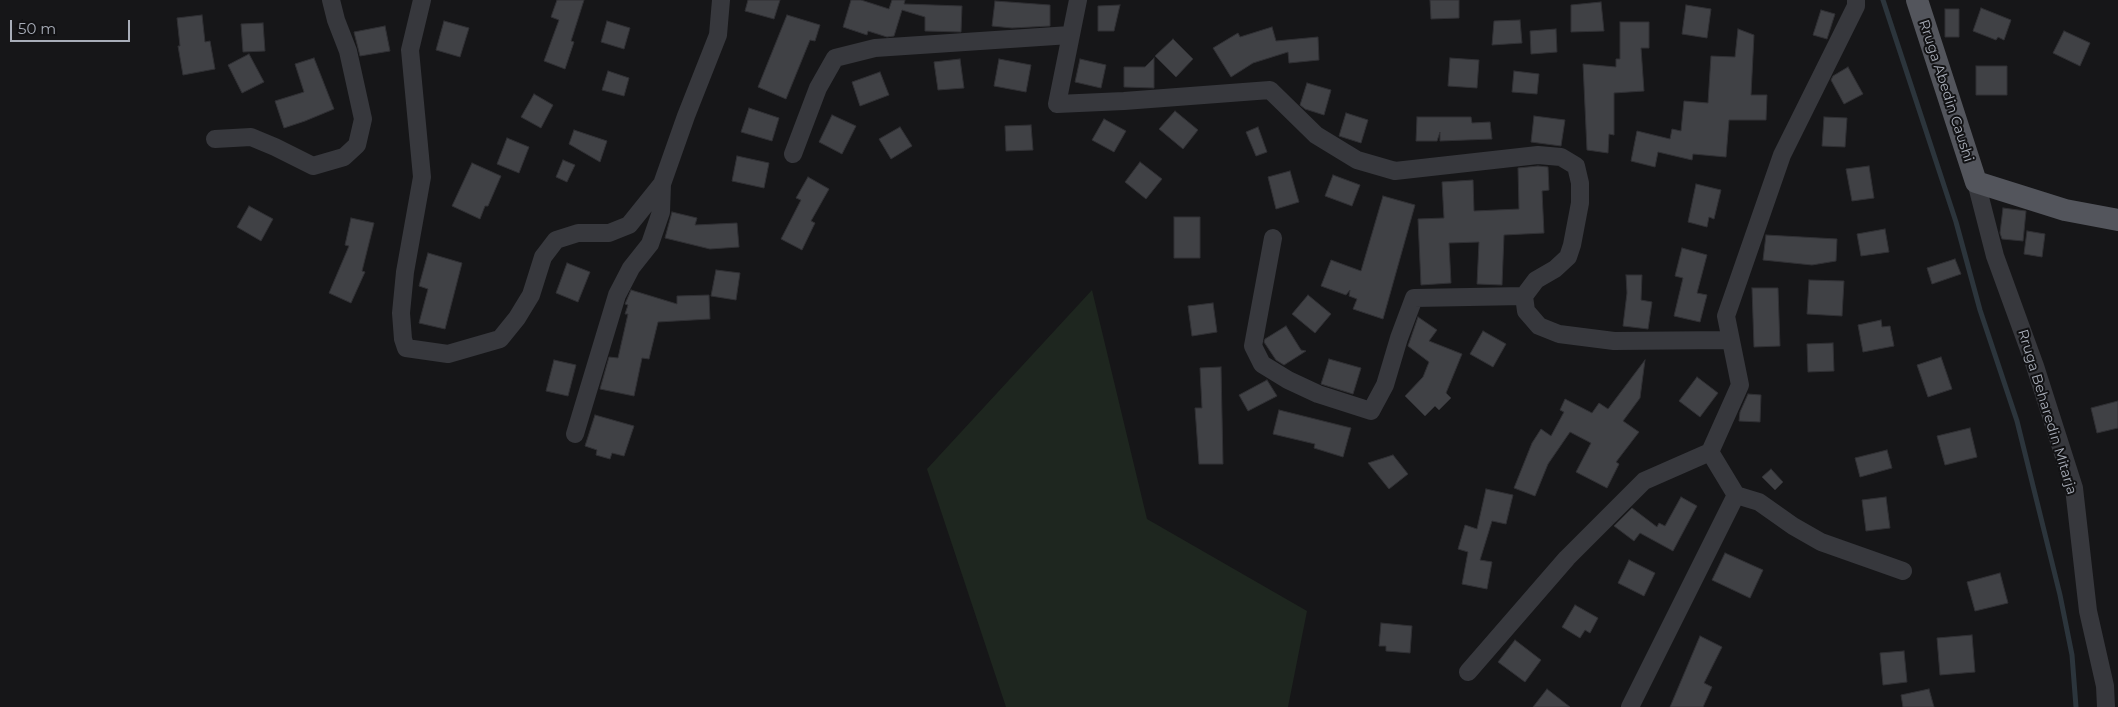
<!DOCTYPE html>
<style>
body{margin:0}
#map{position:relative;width:2118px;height:707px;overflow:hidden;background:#161618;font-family:Montserrat,sans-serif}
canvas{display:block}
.scale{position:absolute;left:10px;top:20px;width:120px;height:22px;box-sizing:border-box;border:2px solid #a8adb8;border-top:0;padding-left:6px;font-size:15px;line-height:18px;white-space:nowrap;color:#a8adb8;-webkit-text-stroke:4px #111113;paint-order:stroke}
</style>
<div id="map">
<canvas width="2118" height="707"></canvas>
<div class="scale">50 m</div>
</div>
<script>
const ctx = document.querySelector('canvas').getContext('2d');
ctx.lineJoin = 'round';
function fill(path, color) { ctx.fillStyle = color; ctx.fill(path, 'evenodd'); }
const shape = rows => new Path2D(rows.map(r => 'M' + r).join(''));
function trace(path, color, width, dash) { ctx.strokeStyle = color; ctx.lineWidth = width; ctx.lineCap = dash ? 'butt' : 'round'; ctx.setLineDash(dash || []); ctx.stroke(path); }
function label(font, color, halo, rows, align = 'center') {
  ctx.font = font + ' Montserrat,sans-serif'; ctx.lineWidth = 4; ctx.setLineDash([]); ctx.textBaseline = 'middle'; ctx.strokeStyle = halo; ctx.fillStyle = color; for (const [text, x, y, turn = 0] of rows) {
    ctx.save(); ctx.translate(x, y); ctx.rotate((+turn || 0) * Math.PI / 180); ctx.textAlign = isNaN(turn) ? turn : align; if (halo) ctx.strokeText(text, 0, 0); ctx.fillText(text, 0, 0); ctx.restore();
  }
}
const green = shape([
 [1092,290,1147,519,1307,611,1288,707,1006,707,927,469]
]);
const stream = shape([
 [1883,0,1956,222,1980,310,2017,421,2060,595,2072,655,2076,707]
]);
const building = shape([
 [557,0,584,0,571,41,574,42,565,69,544,61,559,20,551,17,557,0],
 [748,0,780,0,774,19,745,11,748,0],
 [851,0,861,0,889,9,892,0,905,0,904,4,962,6,961,32,925,31,925,17,902,10,894,36,887,37,868,31,867,35,843,27,851,0],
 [1430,0,1459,0,1459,18,1431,19,1430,0],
 [995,1,1050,5,1050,26,1012,28,992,26,995,1],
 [1601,2,1604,31,1571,32,1571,5,1601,2],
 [1120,5,1114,31,1098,31,1098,6,1120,5],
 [1686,5,1711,9,1707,38,1682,34,1686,5],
 [1981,8,2011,20,2004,40,1998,37,1996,40,1973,31,1981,8],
 [1945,9,1959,9,1959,37,1945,37,1945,9],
 [1821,10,1835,14,1827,39,1813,35,1821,10],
 [202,15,205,42,210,41,215,69,183,75,178,46,180,46,177,18,202,15],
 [787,15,820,25,815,41,810,40,786,99,758,87,787,15],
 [1520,20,1522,43,1492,45,1494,21,1520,20],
 [444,21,469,28,460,57,436,50,444,21],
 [607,21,630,28,624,49,601,42,607,21],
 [1620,22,1649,22,1649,48,1641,48,1644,91,1614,93,1614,135,1609,134,1608,153,1587,150,1583,64,1616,67,1616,59,1620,59,1620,22],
 [263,23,265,51,243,52,241,24,263,23],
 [385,26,390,51,360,56,354,32,385,26],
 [1272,27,1276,41,1318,37,1319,60,1289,63,1288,52,1253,63,1231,77,1213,48,1238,33,1240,37,1272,27],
 [1556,29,1557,52,1531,54,1530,31,1556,29],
 [1738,29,1754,35,1751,95,1767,95,1766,120,1729,120,1726,157,1693,154,1692,160,1658,152,1655,167,1631,161,1637,131,1670,139,1672,129,1681,131,1684,101,1708,103,1711,56,1735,57,1738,29],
 [2064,31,2090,43,2080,66,2053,53,2064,31],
 [1173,39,1193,59,1176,77,1155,56,1173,39],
 [249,54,264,82,242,93,228,65,249,54],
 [314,58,334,109,305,121,284,128,275,101,304,92,295,64,314,58],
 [1154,58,1154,88,1124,87,1124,67,1145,67,1154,58],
 [1450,58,1479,60,1477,88,1448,86,1450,58],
 [960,59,964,88,938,90,934,62,960,59],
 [999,59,1031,65,1026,92,994,86,999,59],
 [1080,59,1106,65,1101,88,1075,82,1080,59],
 [1976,66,2007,66,2007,95,1976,95,1976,66],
 [1848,67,1863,94,1844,104,1831,80,1833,76,1848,67],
 [608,71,629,78,624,96,602,90,608,71],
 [1514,71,1539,74,1537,94,1512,92,1514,71],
 [880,72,889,95,860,106,852,82,880,72],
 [1307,83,1331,90,1324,115,1305,109,1300,105,1307,83],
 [534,94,553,105,541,128,521,117,534,94],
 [749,108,779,118,772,141,741,132,749,108],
 [1175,111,1198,130,1183,149,1159,129,1175,111],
 [1346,113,1368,120,1361,143,1339,136,1346,113],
 [832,115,856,126,842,154,819,142,832,115],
 [1534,116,1565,120,1561,146,1531,142,1534,116],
 [1417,117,1471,117,1472,123,1490,122,1492,139,1440,141,1440,132,1437,141,1416,141,1417,117],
 [1824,117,1847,118,1845,147,1822,146,1824,117],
 [1104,119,1126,131,1114,152,1092,140,1104,119],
 [1031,125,1033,150,1006,151,1005,126,1031,125],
 [900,127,912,146,891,159,879,139,900,127],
 [1258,127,1267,152,1256,156,1246,132,1258,127],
 [574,130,607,141,600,162,569,144,574,130],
 [507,138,529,147,519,173,497,164,507,138],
 [737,156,769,163,764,188,732,181,737,156],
 [563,160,575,165,567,182,556,177,563,160],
 [1140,162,1162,179,1146,199,1125,182,1140,162],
 [472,163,501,176,488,206,485,206,480,219,452,206,472,163],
 [1538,166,1548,167,1549,190,1542,191,1544,233,1504,235,1502,285,1477,284,1479,242,1449,243,1451,283,1421,285,1418,219,1444,218,1442,182,1473,180,1474,211,1519,209,1518,168,1538,166],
 [1869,166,1874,198,1852,201,1846,169,1869,166],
 [1290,171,1299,202,1276,209,1268,177,1290,171],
 [1333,175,1360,185,1352,206,1325,196,1333,175],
 [808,177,829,189,811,221,815,223,802,250,781,239,801,200,796,198,808,177],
 [1696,184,1721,190,1714,219,1709,217,1707,227,1688,222,1696,184],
 [1383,196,1415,205,1383,319,1353,309,1357,299,1349,296,1350,290,1346,295,1321,286,1331,260,1361,271,1383,196],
 [249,206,273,219,261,241,237,227,249,206],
 [2003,208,2026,211,2023,241,2002,239,2000,233,2003,208],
 [672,212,697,218,695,225,737,223,739,247,710,249,665,238,672,212],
 [1174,217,1200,217,1200,258,1174,258,1174,217],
 [351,218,374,223,362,271,365,272,351,303,329,293,349,246,345,245,351,218],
 [1885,229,1889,252,1861,256,1857,234,1885,229],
 [2027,231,2045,234,2042,257,2024,254,2027,231],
 [1766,235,1837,239,1836,261,1812,265,1763,260,1766,235],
 [1682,248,1707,255,1697,293,1707,295,1700,322,1674,316,1683,278,1675,276,1682,248],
 [428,253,462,263,445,329,419,323,428,289,419,286,428,253],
 [1955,259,1961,274,1932,284,1927,268,1955,259],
 [567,263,590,272,578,302,556,293,567,263],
 [716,270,740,273,736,300,711,296,716,270],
 [1626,275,1642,275,1641,300,1652,302,1648,329,1623,326,1627,293,1626,275],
 [1809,280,1844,281,1842,316,1807,314,1809,280],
 [1752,288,1778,288,1780,346,1754,347,1752,288],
 [631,290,677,304,677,296,709,295,710,319,658,322,649,359,642,358,634,396,600,389,609,357,618,358,628,314,625,314,628,305,625,304,631,290],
 [1308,295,1331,314,1315,333,1292,314,1308,295],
 [1213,303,1217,332,1192,336,1188,306,1213,303],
 [1418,317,1437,330,1429,341,1462,354,1446,393,1451,398,1439,410,1435,406,1425,416,1405,396,1423,377,1429,362,1408,346,1418,317],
 [1881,320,1882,327,1890,326,1894,346,1863,352,1858,325,1881,320],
 [1286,326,1301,350,1306,351,1284,365,1276,360,1264,342,1265,339,1286,326],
 [1483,331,1506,344,1493,367,1470,354,1483,331],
 [1833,343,1834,371,1808,372,1807,344,1833,343],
 [1941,357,1952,389,1928,397,1917,365,1941,357],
 [1329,359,1361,368,1353,394,1321,384,1329,359],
 [554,360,576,365,568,396,546,391,554,360],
 [1645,360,1640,398,1623,421,1639,432,1616,462,1619,464,1607,488,1576,472,1591,443,1570,432,1548,464,1535,496,1514,488,1532,443,1541,429,1551,436,1564,412,1560,410,1565,399,1592,413,1599,403,1608,409,1645,360],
 [1221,367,1223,464,1199,464,1195,408,1202,408,1200,368,1221,367],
 [1697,377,1718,393,1700,417,1679,401,1697,377],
 [1267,380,1277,396,1248,411,1239,395,1267,380],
 [1748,394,1761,395,1760,422,1739,421,1740,412,1748,394],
 [2118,401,2118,428,2097,433,2091,408,2118,401],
 [1279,410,1351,428,1343,457,1314,448,1315,444,1273,434,1279,410],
 [595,415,634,426,624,456,612,453,610,459,596,455,597,450,585,446,595,415],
 [1970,428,1977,457,1945,465,1937,436,1970,428],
 [1887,450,1892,468,1860,477,1855,458,1887,450],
 [1393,455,1408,474,1389,489,1368,463,1393,455],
 [1771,469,1783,482,1775,490,1762,477,1771,469],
 [1486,489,1513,495,1506,524,1492,521,1480,560,1492,562,1487,589,1462,584,1468,552,1458,549,1465,525,1477,529,1486,489],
 [1681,497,1697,506,1673,551,1640,533,1634,541,1614,526,1632,508,1657,527,1659,523,1665,526,1681,497],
 [1886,497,1890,528,1866,531,1862,500,1886,497],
 [1725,553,1763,570,1750,598,1712,580,1725,553],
 [1629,560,1655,573,1644,596,1618,583,1629,560],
 [2000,573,2008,603,1975,611,1967,582,2000,573],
 [1575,605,1598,618,1590,633,1585,630,1580,638,1562,627,1575,605],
 [1381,623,1412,626,1410,653,1386,651,1386,646,1379,646,1381,623],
 [1972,635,1975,672,1940,675,1937,638,1972,635],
 [1700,636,1722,647,1704,683,1712,687,1703,707,1670,707,1700,636],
 [1515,640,1541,660,1525,682,1498,662,1515,640],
 [1904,651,1907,682,1883,685,1880,653,1904,651],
 [1547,689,1570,707,1533,707,1547,689],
 [1929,689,1934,707,1903,707,1901,695,1929,689]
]);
const minor = shape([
 [422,0,410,50,422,177,405,272,401,313,403,339,406,348,448,354,500,339,517,318,531,295,543,257,556,240,578,233,609,233,629,225,662,184],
 [1078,0,1057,104,1124,101,1270,90,1316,135,1357,160,1395,171,1538,155,1561,157,1576,166,1580,183,1580,203,1572,245,1568,257,1555,269,1536,280,1524,296,1526,311,1539,326,1559,334,1614,341,1730,340],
 [1856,0,1856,6,1782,155,1726,316,1740,385,1710,452,1736,495,1759,502,1793,526,1821,542,1903,571],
 [215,139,251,137,275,147,313,166,344,157,357,145,363,119,348,51,336,20,331,0],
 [793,154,818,88,835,58,875,48,1070,35],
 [1976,182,1995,256,2035,366,2074,488,2088,611,2105,686,2106,707],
 [1273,238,1253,346,1262,364,1288,380,1318,394,1371,411,1385,385,1399,338,1414,298,1524,296],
 [575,434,617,295,631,268,650,244,661,212,662,184,686,116,718,35,721,0],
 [1468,672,1567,558,1644,481,1710,452],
 [1630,707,1736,495]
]);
const major = shape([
 [1917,0,1976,182,2065,210,2118,220]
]);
const streetNames = [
 ["Rruga Abedin Caushi",1946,91,72],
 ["Rruga Beharedin Mitarja",2047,412,73]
];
fill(green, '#1e261f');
trace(stream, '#2c353c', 5);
fill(building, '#404145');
trace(building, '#303034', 1);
trace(minor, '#37383d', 18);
trace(major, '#53555c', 22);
label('14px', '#a8adb8', '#111113', streetNames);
</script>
